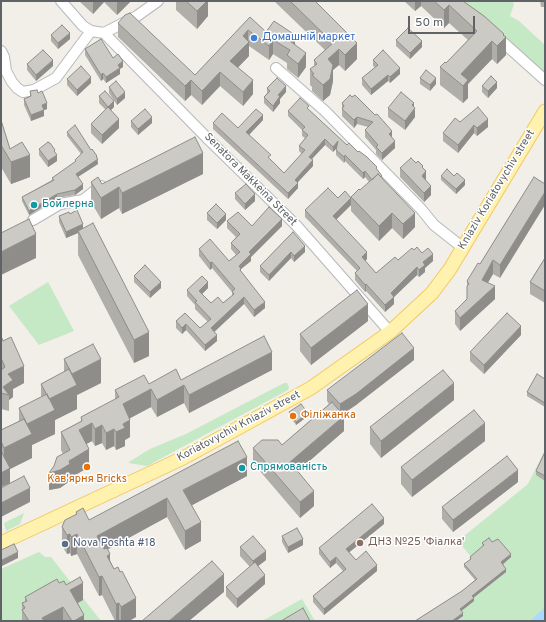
<!DOCTYPE html>
<meta charset="utf-8">
<style>
body{margin:0}
#map{position:relative;width:546px;height:622px;overflow:hidden;background:#f1efe8;font-family:Overpass,sans-serif}
canvas{display:block}
.frame{position:absolute;inset:0;border:2px solid #5f6368;pointer-events:none}
.scale{position:absolute;left:408px;top:16px;width:67px;height:18px;box-sizing:border-box;border:2px solid #5f6368;border-top:0;padding-left:5px;font-size:12px;line-height:14px;white-space:nowrap;color:#5f6368;-webkit-text-stroke:3px #fff;paint-order:stroke}
</style>
<div id="map">
<canvas width="546" height="622"></canvas>
<div class="frame"></div>
<div class="scale">50 m</div>
</div>
<script>
const ctx = document.querySelector('canvas').getContext('2d');
ctx.lineJoin = 'round';
function fill(path, color) { ctx.fillStyle = color; ctx.fill(path, 'evenodd'); }
const shape = rows => new Path2D(rows.map(r => 'M' + r).join(''));
function trace(path, color, width, dash) { ctx.strokeStyle = color; ctx.lineWidth = width; ctx.lineCap = dash ? 'butt' : 'round'; ctx.setLineDash(dash || []); ctx.stroke(path); }
function label(font, color, halo, rows, align = 'center') {
  ctx.font = font + ' Overpass,sans-serif'; ctx.lineWidth = 3; ctx.setLineDash([]); ctx.textBaseline = 'middle'; ctx.strokeStyle = halo; ctx.fillStyle = color; for (const [text, x, y, turn = 0] of rows) {
    ctx.save(); ctx.translate(x, y); ctx.rotate((+turn || 0) * Math.PI / 180); ctx.textAlign = isNaN(turn) ? turn : align; if (halo) ctx.strokeText(text, 0, 0); ctx.fillText(text, 0, 0); ctx.restore();
  }
}
const green = shape([
 [449,1,512,1,514,4,510,16,519,21,545,45,545,73,540,76],
 [48,282,74,331,39,345,9,306],
 [284,383,287,383,289,387,288,390,147,466,129,463,129,462,150,449,186,434],
 [545,450,545,621,457,621,463,616,460,612,474,601,472,599,484,549,472,558,458,541,528,484],
 [24,513,20,524,6,531,4,523],
 [39,552,45,557,51,557,101,621,1,621,1,569],
 [302,599,315,621,262,621]
]);
const water = shape([
 [545,607,545,621,530,621]
]);
const minor = shape([
 [61,1,83,26,91,31,104,33,137,16,158,1],
 [104,33,209,140,296,225,390,332],
 [496,36,545,80],
 [1,51,4,57,6,71,12,82,17,88,23,92,34,90,56,78,91,31],
 [276,68,325,111,421,209,434,225,462,247],
 [33,220,60,204,83,200,101,186]
]);
const major = shape([
 [1,543,183,458,240,427,311,388,390,332,432,293,450,269,545,111]
]);
const wall = shape([
 [79,1,131,1,117,15,104,2,93,14],
 [176,1,208,1,208,16,197,29,176,10],
 [274,1,315,1,357,59,345,71,339,65,333,70,333,81,330,95,323,101,312,91,312,87,310,85,310,69,314,66,314,60,325,50],
 [404,1,463,1,504,36,506,55,497,64,492,59,468,84,468,98,463,103,440,85,440,67,446,63,468,40,449,23,444,28,421,6,415,11],
 [540,1,545,1,545,7,541,7],
 [250,17,266,32,295,44,306,67,298,78,287,69,287,63,273,54,269,60,249,46,249,56,238,67,253,94,243,106,220,86,202,105,191,95,185,101,118,37,118,23,195,75],
 [51,35,70,39,58,49,51,41],
 [396,40,422,47,410,59,396,46],
 [85,49,113,58,123,67,120,69,120,74,106,83,103,79,101,81,85,55],
 [373,60,400,74,390,83,388,81,371,95,362,85,362,78,375,67,373,66],
 [27,64,53,66,36,81,27,70],
 [420,78,436,84,430,91,420,84],
 [67,79,91,83,77,96,67,85],
 [482,86,497,88,488,98,482,92],
 [109,87,125,98,117,105,109,93],
 [267,88,286,92,280,99,280,103,273,112,264,103,264,97,267,93],
 [30,91,38,93,47,109,44,110,44,116,31,121,24,105,24,99,30,96],
 [350,95,392,138,395,148,382,160,376,154,376,150,365,137,365,130,368,127,357,124,354,128,342,116,342,103],
 [99,96,114,107,111,110,119,128,102,144,91,133,91,124,106,110,99,103],
 [414,107,415,117,405,130,388,117,388,108],
 [309,110,347,145,377,170,415,227,403,239,392,228,379,241,351,211,351,205,336,219,367,259,365,261,376,273,414,250,422,253,433,261,425,268,425,272,419,277,417,275,394,297,394,304,385,312,366,291,365,292,355,280,355,273,357,271,305,217,305,210,338,198,351,198,351,197,360,190,369,182,365,177,363,179,345,161,344,163,336,155,336,149,333,152,325,145,312,159,313,166,298,182,298,188,288,199,213,129,213,123,238,128,263,120,249,135,271,160,284,173,302,154,299,151,299,146,305,138,302,136,302,130,288,116,288,111],
 [1,120,10,149,30,177,11,184,1,167],
 [131,121,152,123,138,135,131,127],
 [460,122,488,127,477,136,474,133,458,153,443,141,443,133],
 [67,132,97,158,98,164,78,177,83,189,75,195,57,198,29,215,22,201,22,197,52,180,52,178,75,162,75,160,81,154,67,136],
 [39,149,55,152,57,161,48,167,39,155],
 [416,163,423,168,426,180,431,195,424,202,400,177,400,168],
 [203,174,122,214,119,208,101,219,91,202,91,182,102,184],
 [441,176,465,185,456,194,441,180],
 [534,177,500,278,493,274,488,282,495,299,460,331,455,324,455,311,467,299,467,281,480,264],
 [235,193,255,201,245,210,235,199],
 [207,213,226,220,217,229,207,220],
 [70,214,83,228,149,356,134,363,78,255,78,233,66,238,59,222,59,216],
 [227,221,252,226,282,226,251,257,251,261,241,269,241,272,265,308,254,317,244,304,214,332,217,341,205,351,186,330,182,334,176,328,176,321,185,313,200,328,208,322,195,309,195,305,187,296,187,290,208,288,202,294,211,303,223,303,232,296,232,292,212,268,210,270,199,256,199,249,229,261,236,255,231,249,231,243,236,237,227,228],
 [293,232,305,252,294,262,291,258,269,281,260,272,260,266],
 [545,258,545,303,530,294,530,282],
 [134,276,161,288,150,298,134,282],
 [368,321,311,365,300,351,300,334],
 [521,335,484,374,470,361,470,352],
 [1,336,24,383,13,389,13,397,9,400,9,411,1,409],
 [64,359,101,383,77,395,77,409,55,420,55,434,32,445,32,458,10,469,10,483,1,487,1,430,19,421,19,408,41,397,41,384,64,372],
 [414,360,356,405,342,414,344,431,297,471,314,506,300,518,253,463,253,448,282,445,329,404,327,401,327,390],
 [272,370,189,413,184,403,157,417,151,407,130,418,130,437,125,440,125,446,116,450,114,446,106,450,102,443,95,446,92,441,86,444,89,467,70,478,70,481,60,488,49,490,54,466,63,454,61,450,61,432,81,421,81,417,115,400,115,390,149,384],
 [545,379,545,407,527,396,527,392],
 [454,400,381,458,370,444,370,427],
 [289,412,308,416,296,425,289,415],
 [485,441,412,497,401,484,401,467],
 [545,452,545,481,536,475,536,471],
 [247,476,192,505,201,541,185,550,167,517,107,550,110,560,136,617,129,621,115,621,102,595,99,596,77,554,71,556,70,553,67,554,62,546,62,527,76,514,76,512,89,520],
 [518,482,453,532,442,519,442,507],
 [384,524,349,552,356,560,377,571,324,615,313,602,313,596,343,571,336,563,330,568,319,554,319,548],
 [282,536,303,545,288,553,282,542],
 [492,542,511,557,502,564,506,572,474,597,474,601,461,611,463,616,456,621,415,621,462,591,475,580,464,567,464,564,470,560,470,557,483,547,482,543],
 [240,547,266,560,258,566,265,584,237,608,226,596,226,587,250,567,240,556],
 [59,583,66,585,83,600,78,603,84,621,22,621,22,603,25,602,25,597]
]);
const shadedWall = shape([
 [93,1,104,1,104,2,93,14],
 [117,1,131,1,117,15],
 [200,1,208,1,208,16,197,29,197,11],
 [415,1,421,1,421,6,415,11],
 [449,5,449,23,444,28,444,10],
 [248,30,248,43,249,42,249,56,230,76,230,61,243,36],
 [70,33,70,39,58,49,58,43],
 [504,34,504,39,506,37,506,55,497,64,497,46],
 [295,35,295,49,290,41],
 [273,40,273,54,269,60,269,46],
 [422,41,422,47,410,59,410,53],
 [492,41,492,59,468,84,468,98,463,103,463,86,461,74],
 [357,43,357,59,345,71,345,55],
 [339,49,339,65,333,70,333,81,330,95,323,101,323,85,328,59],
 [306,53,306,67,298,78,298,64],
 [53,60,53,66,36,81,36,75],
 [123,61,123,67,120,69,120,74,106,83,106,77,118,65],
 [400,68,400,74,390,83,390,77],
 [220,72,220,86,202,105,202,91],
 [103,73,103,79,101,81,101,75],
 [388,75,388,81,371,95,371,89],
 [91,77,91,83,77,96,77,90],
 [436,78,436,84,430,91,430,85],
 [191,80,191,95,185,101,185,86],
 [253,80,253,94,243,106,243,92],
 [497,82,497,88,488,98,488,91],
 [286,86,286,92,280,99,280,103,273,112,273,106,278,95],
 [125,92,125,98,117,105,117,99],
 [114,101,114,107,108,113,108,107],
 [47,103,47,109,44,110,44,116,31,121,31,115,42,105],
 [414,103,414,110,415,108,415,117,405,130,405,121,412,105],
 [263,115,263,120,246,138,246,132],
 [152,117,152,123,138,135,138,129],
 [357,117,357,124,354,128,354,120],
 [119,119,119,128,102,144,102,135],
 [488,119,488,127,477,136,477,128],
 [474,125,474,133,458,153,458,145],
 [392,131,392,138,389,134],
 [325,139,325,145,309,162,309,157],
 [338,141,338,146,333,152,333,147],
 [395,141,395,148,382,160,382,153],
 [203,153,203,174,122,214,122,193],
 [30,155,30,177,11,184,11,162],
 [57,155,57,161,48,167,48,161],
 [345,155,345,161,344,163,344,157],
 [97,156,98,164,76,178,76,174],
 [313,160,313,166,295,185,295,180],
 [423,166,423,174,426,171,426,180,422,185,422,167],
 [365,171,365,177,363,179,363,173],
 [465,180,465,185,456,194,456,189],
 [298,183,298,188,288,199,288,193],
 [83,184,83,189,75,195,75,190],
 [431,186,431,195,424,202,424,193],
 [119,187,119,208,101,219,101,198],
 [545,192,545,205,500,278,500,265],
 [57,194,57,198,29,215,29,211],
 [255,194,255,201,245,210,245,204],
 [351,198,351,205,333,223,333,216],
 [392,213,392,228,379,241,379,226],
 [415,213,415,227,403,239,403,224],
 [226,214,226,220,217,229,217,223],
 [282,219,282,226,251,257,251,261,241,269,241,275,239,266,249,252],
 [83,224,83,231,78,231,78,233,66,238,66,232],
 [36,234,36,258,1,275,1,252],
 [305,246,305,252,294,262,294,256],
 [291,252,291,258,269,281,269,275],
 [367,252,367,259,362,264,362,257],
 [433,254,433,261,425,268,425,272,419,277,419,270,423,262],
 [493,260,493,274,482,293,482,280],
 [212,262,212,268,210,270,210,263],
 [417,267,417,275,394,297,394,304,385,312,385,305,391,293],
 [161,282,161,288,150,298,150,292],
 [208,282,208,288,199,297,199,291],
 [366,284,366,291,365,292,365,285],
 [495,286,495,299,460,331,460,318],
 [244,297,244,304,211,335,211,328],
 [265,302,265,308,254,317,254,310],
 [368,304,368,321,311,365,311,348],
 [186,324,186,330,182,334,182,328],
 [521,326,521,335,484,374,484,365],
 [149,332,149,356,134,363,134,340],
 [217,335,217,341,205,351,205,345],
 [414,348,414,360,356,405,340,416,340,404],
 [272,352,272,370,189,413,189,395],
 [101,359,101,383,77,395,77,409,55,420,55,434,32,445,32,458,10,469,10,483,1,487,1,473,4,471,4,448,27,424,72,374],
 [24,366,24,383,13,389,13,397,9,400,9,395,3,387,8,374],
 [454,383,454,400,381,458,381,441],
 [184,385,184,403,157,417,157,400],
 [151,389,151,407,123,422,123,404],
 [308,413,308,416,296,425,296,422],
 [344,416,344,431,290,478,290,462],
 [130,420,130,437,125,440,125,446,116,450,116,432,123,424],
 [92,423,92,441,79,448,79,430],
 [485,423,485,441,412,497,412,480],
 [102,425,102,443,95,446,95,429],
 [114,429,114,446,106,450,106,433],
 [89,449,89,467,70,478,70,481,60,488,49,490,49,473],
 [247,457,247,476,183,510,183,490],
 [518,470,518,482,453,532,453,520],
 [30,488,30,502,1,517,1,519,1,503],
 [314,491,314,506,300,518,300,502],
 [167,498,167,517,97,555,97,536],
 [384,518,384,524,346,555,346,549],
 [201,522,201,541,185,550,185,531],
 [70,534,70,553,67,554,67,535],
 [77,534,77,554,71,556,71,537],
 [303,539,303,545,288,553,288,547],
 [266,551,266,560,253,570,253,561],
 [18,552,18,558,2,566,2,560],
 [110,554,110,573,107,556],
 [511,554,511,557,501,566,501,562],
 [336,557,336,563,330,568,330,562],
 [377,565,377,571,324,615,324,609],
 [506,569,506,572,472,599,472,596],
 [224,574,224,592,189,621,169,621],
 [265,575,265,584,237,608,237,599],
 [102,576,102,595,99,596,99,577],
 [83,583,83,600,70,607,70,590],
 [136,598,136,617,129,621,121,621,121,607],
 [474,598,474,601,460,612,460,609],
 [119,603,119,621,116,621,116,604],
 [63,607,63,621,42,621,42,618],
 [463,613,463,616,456,621,452,621],
 [84,615,84,621,74,621]
]);
const building = shape([
 [186,1,207,1,197,11,186,1],
 [290,1,315,1,357,43,345,55,339,49,328,59,333,65,330,79,323,85,312,75,314,74,310,69,317,64,314,60,333,43,290,1],
 [434,1,463,1,484,16,504,34,503,35,506,37,497,46,492,41,461,74,468,80,463,86,440,67,445,62,446,63,477,31,449,5,444,10,434,1],
 [130,13,195,75,250,17,266,32,274,21,295,35,290,41,306,53,298,64,287,55,290,50,273,40,269,46,248,30,243,36,249,42,230,61,253,80,243,92,220,72,202,91,191,80,185,86,118,23,125,15,130,13],
 [62,25,70,33,58,43,51,35,62,25],
 [408,28,422,41,410,53,396,40,408,28],
 [101,39,113,58,118,54,123,61,118,65,120,68,106,77,103,73,101,75,85,49,101,39],
 [43,50,53,60,36,75,27,64,43,50],
 [383,50,400,68,390,77,388,75,371,89,362,78,378,65,373,60,383,50],
 [81,66,91,77,77,90,67,79,81,66],
 [426,70,436,78,430,85,420,78,426,70],
 [491,76,497,82,488,91,482,86,491,76],
 [277,78,286,86,278,95,280,96,273,106,264,97,270,91,267,88,277,78],
 [116,81,125,92,117,99,109,87,116,81],
 [37,90,38,93,42,91,47,103,42,105,44,110,31,115,24,99,31,96,30,91,37,90],
 [105,91,114,101,108,107,99,96,105,91],
 [401,92,414,103,412,105,415,108,405,121,388,108,401,92],
 [350,95,352,97,355,95,375,115,377,114,392,131,389,134,395,141,382,153,376,147,378,145,365,130,373,122,357,117,354,120,342,109,344,106,342,103,350,95],
 [300,98,309,106,307,108,347,145,349,143,358,152,359,151,367,157,377,167,376,168,382,176,381,177,378,174,372,180,365,171,363,173,345,155,344,157,336,150,338,141,333,147,325,139,309,157,313,160,295,180,298,183,288,193,213,123,222,113,238,128,256,109,263,115,246,132,271,155,268,157,284,173,305,150,299,146,308,135,302,130,305,127,288,111,300,98],
 [108,107,119,119,102,135,91,124,108,107],
 [478,107,488,119,477,128,474,125,458,145,443,133,455,118,460,122,478,107],
 [145,109,152,117,138,129,131,121,145,109],
 [1,120,10,149,22,142,30,155,11,162,1,145,1,120],
 [75,125,91,150,92,149,97,156,96,157,98,159,76,174,83,184,75,190,57,194,29,211,22,197,54,180,52,178,76,161,75,160,83,152,67,132,75,125],
 [195,137,203,153,122,193,119,187,101,198,91,182,98,177,102,184,195,137],
 [48,142,49,143,50,143,55,150,54,151,57,155,48,161,39,149,48,142],
 [411,158,416,163,418,161,423,166,422,167,426,171,422,176,431,186,424,193,400,168,411,158],
 [447,169,454,176,457,173,465,180,456,189,441,176,447,169],
 [378,174,415,213,403,224,392,213,379,226,351,197,359,189,360,190,378,174],
 [534,177,545,184,545,192,500,265,493,260,482,280,495,286,460,318,455,311,467,299,467,286,469,284,467,281,478,263,480,264,534,177],
 [246,184,255,194,245,204,235,193,246,184],
 [328,188,338,198,345,191,351,198,333,216,367,252,362,257,376,273,395,257,398,260,412,248,414,250,417,247,422,253,428,248,433,254,423,262,425,265,419,270,417,267,391,293,394,297,385,305,366,284,365,285,355,273,360,268,305,210,328,188],
 [216,204,226,214,217,223,207,213,216,204],
 [269,207,282,219,249,252,251,254,239,266,241,269,240,270,265,302,254,310,244,297,211,328,217,335,205,345,186,324,182,328,176,321,185,313,200,328,211,319,195,302,197,301,187,290,202,276,208,282,199,291,211,303,218,297,223,303,234,294,232,291,235,289,212,262,210,263,199,249,210,239,229,261,240,252,231,243,240,234,227,221,238,212,252,226,269,207],
 [77,210,83,224,66,232,59,216,69,212,70,214,77,210],
 [29,219,36,234,1,252,1,233,29,219],
 [93,223,149,332,134,340,78,231,93,223],
 [293,232,305,246,294,256,291,252,269,275,260,266,293,232],
 [545,258,545,291,530,282,545,258],
 [145,265,161,282,150,292,134,276,145,265],
 [357,290,368,304,311,348,300,334,357,290],
 [507,313,521,326,484,365,470,352,507,313],
 [402,333,414,348,356,394,340,404,327,390,402,333],
 [1,336,3,341,11,337,24,366,8,374,13,380,3,387,9,395,1,393,1,370,5,367,1,358,1,336],
 [264,336,272,352,189,395,184,385,157,400,151,389,123,404,130,420,123,424,125,428,116,432,114,429,106,433,102,425,95,429,92,423,79,430,89,449,69,461,70,464,60,470,49,473,54,466,57,457,70,450,61,432,82,421,81,417,119,397,115,390,144,375,149,384,176,369,181,380,264,336],
 [93,344,101,359,72,374,64,359,93,344],
 [69,369,77,385,49,399,41,384,69,369],
 [443,370,454,383,381,441,370,427,443,370],
 [537,374,545,379,545,403,527,392,537,374],
 [47,394,55,410,27,424,19,408,47,394],
 [332,402,344,416,290,462,314,491,300,502,253,448,262,440,278,440,282,445,332,402],
 [301,404,308,413,296,422,289,412,301,404],
 [474,410,485,423,412,480,401,467,474,410],
 [24,419,32,434,4,448,1,441,1,430,24,419],
 [238,441,247,457,183,490,201,522,185,531,167,498,97,536,104,549,107,548,110,554,107,556,114,569,118,567,120,572,122,571,136,598,121,607,119,603,116,604,102,576,99,577,77,534,71,537,70,534,67,535,62,527,65,520,77,514,76,512,83,508,89,520,238,441],
 [545,452,545,476,536,471,545,452],
 [2,453,10,468,1,473,1,454,2,453],
 [507,456,518,470,453,520,442,507,507,456],
 [24,476,30,488,1,503,1,488,24,476],
 [372,504,384,518,346,549,356,560,366,551,377,565,324,609,313,596,346,569,336,557,330,562,319,548,372,504],
 [297,528,303,539,288,547,282,536,297,528],
 [253,536,266,551,253,561,240,547,253,536],
 [489,538,492,542,498,539,511,554,501,562,506,569,472,596,474,598,460,609,463,613,452,621,415,621,462,591,477,579,464,564,471,559,470,557,484,545,482,543,489,538],
 [14,544,18,552,2,560,1,558,1,550,14,544],
 [212,561,224,574,169,621,142,621,212,561],
 [255,562,265,575,237,599,226,587,255,562],
 [80,577,83,583,70,590,84,615,74,621,72,621,63,607,42,618,44,621,29,621,22,610,25,608,22,603,27,601,25,597,57,579,59,583,64,581,66,585,80,577],
 [303,608,310,621,281,621,303,608]
]);
const markers = [
 [254,38,4,"#3f7fe0"],
 [34,205,4,"#0f9aa8"],
 [293,416,4,"#e8710a"],
 [87,467,4,"#e8710a"],
 [242,468,4,"#0f9aa8"],
 [360,543,4,"#8d6e63"],
 [65,544,4,"#5c6f8a"]
];
const shopNames = [
 ["Домашній маркет",262,38]
];
const streetNames = [
 ["Senatora Makkeina Street",250,180,45],
 ["Kniaziv Koriatovychiv street",497,190,-59],
 ["Koriatovychiv Kniaziv street",239,427,-28]
];
const cultureNames = [
 ["Бойлерна",42,205],
 ["Спрямованість",250,468]
];
const foodNames = [
 ["Філіжанка",301,416],
 ["Кав'ярня Bricks",87,480,"center"]
];
const educationNames = [
 ["ДНЗ №25 'Фіалка'",368,543]
];
const serviceNames = [
 ["Nova Poshta #18",73,544]
];
fill(green, '#c5e8c5');
fill(water, '#aadaff');
trace(minor, '#b5b8bc', 12);
trace(major, '#f2c960', 15);
trace(minor, '#fff', 10);
trace(major, '#fff2af', 13);
fill(wall, '#afaea9');
fill(shadedWall, '#8f8d8a');
fill(building, '#cccac5');
trace(building, '#8f8d8a', 1);
for (const [x, y, r, color] of markers) { const dot = new Path2D(); dot.arc(x, y, r, 0, 2 * Math.PI); ctx.fillStyle = color; ctx.fill(dot); trace(dot, '#fff', 1.5); }
label('11px', '#366cbe', '#fff', shopNames, 'left');
label('11px', '#5f6368', '#fff', streetNames);
label('11px', '#0d838f', '#fff', cultureNames, 'left');
label('11px', '#c56008', '#fff', foodNames, 'left');
label('11px', '#785e54', '#fff', educationNames, 'left');
label('11px', '#4e5e75', '#fff', serviceNames, 'left');
</script>
